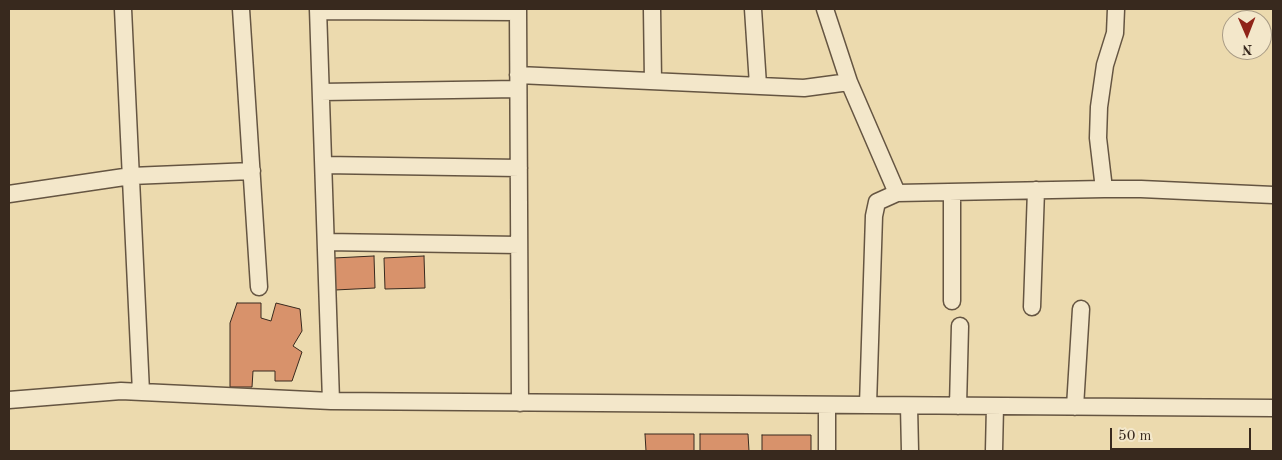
<!DOCTYPE html>
<style>
body{margin:0}
#map{position:relative;width:1282px;height:460px;overflow:hidden;background:#ecdaae;font-family:"Old Standard TT",serif}
canvas{display:block}
.frame{position:absolute;inset:0;border:10px solid #38291e;pointer-events:none}
.north{position:absolute;left:1222px;top:10px;width:50px;height:50px;box-sizing:border-box;background:#f3e7ca;border:1px solid #a89b85;border-radius:50%;rotate:179deg;font-size:14px;font-weight:700;line-height:20px;text-align:center;color:#38291e}
.north::after{content:'';display:block;margin:auto;width:18px;height:22px;background:#8f2418;clip-path:polygon(50% 0,100% 100%,50% 72%,0 100%)}
.scale{position:absolute;left:1110px;top:428px;width:141px;height:22px;box-sizing:border-box;border:2px solid #38291e;border-top:0;padding-left:6px;font-size:15px;line-height:18px;white-space:nowrap;color:#38291e;-webkit-text-stroke:4px #f3e7ca;paint-order:stroke}
</style>
<div id="map">
<canvas width="1282" height="460"></canvas>
<div class="frame"></div>
<div class="north">N</div>
<div class="scale">50 m</div>
</div>
<script>
const ctx = document.querySelector('canvas').getContext('2d');
ctx.lineJoin = 'round';
function fill(path, color) { ctx.fillStyle = color; ctx.fill(path, 'evenodd'); }
const shape = rows => new Path2D(rows.map(r => 'M' + r).join(''));
function trace(path, color, width, dash) { ctx.strokeStyle = color; ctx.lineWidth = width; ctx.lineCap = dash ? 'butt' : 'round'; ctx.setLineDash(dash || []); ctx.stroke(path); }
const building = shape([
 [374,256,375,288,335,290,334,258,374,256],
 [424,256,425,288,385,289,384,258,424,256],
 [237,303,261,303,261,318,271,321,276,303,300,309,302,331,293,346,302,352,292,381,275,381,275,371,253,371,252,387,230,387,230,323,237,303],
 [645,434,694,434,694,451,646,451,645,434],
 [700,434,748,434,749,451,700,451,700,434],
 [762,435,811,435,811,451,762,451,762,435]
]);
const street = shape([
 [123,9,141,392],
 [241,9,259,287],
 [318,9,331,401],
 [518,9,520,403],
 [652,9,653,81],
 [753,9,758,85],
 [825,9,849,82],
 [318,11,518,12],
 [518,75,804,88,849,82,897,193],
 [321,92,518,89],
 [324,165,519,168],
 [1104,189,1098,138,1099,107,1105,65,1115,33,1116,9],
 [952,192,952,301],
 [9,194,131,176,252,171],
 [326,242,519,245],
 [1032,307,1036,190],
 [9,400,121,391,331,401,1273,408],
 [827,405,827,451],
 [868,405,874,216,877,202,897,193,1104,189,1141,189,1273,195],
 [909,406,910,451],
 [958,406,960,326],
 [1075,407,1081,309],
 [994,451,995,406]
]);
fill(building, '#d8926b');
trace(building, '#38291e', 1);
trace(street, '#655542', 19);
trace(street, '#f3e7ca', 16);
</script>
